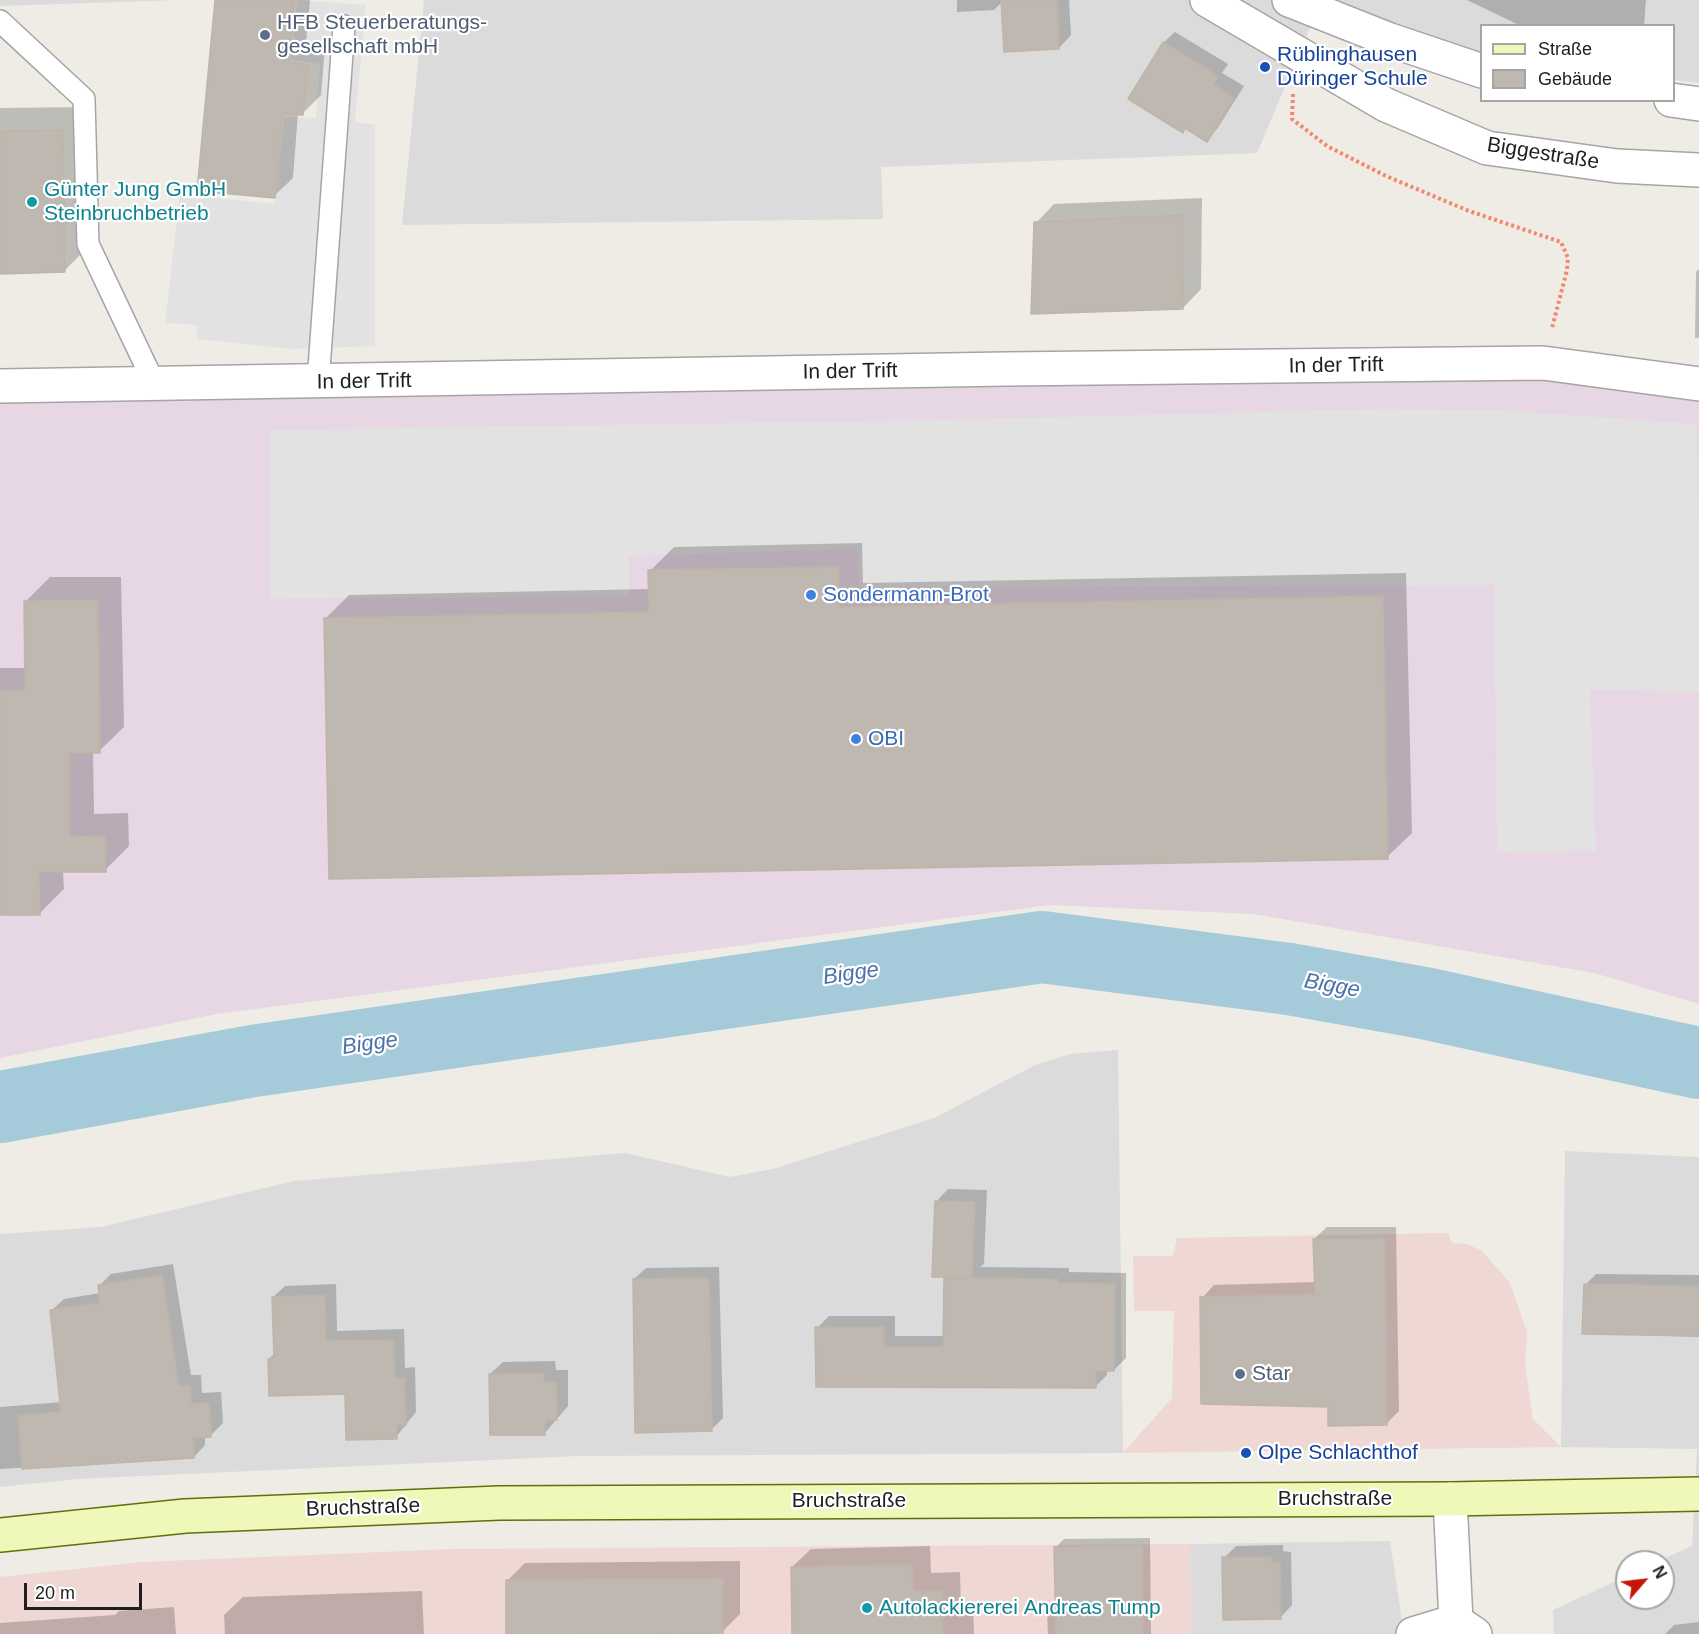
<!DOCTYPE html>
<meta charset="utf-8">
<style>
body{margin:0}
#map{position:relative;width:1699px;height:1634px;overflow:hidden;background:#eeece4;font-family:Arial,sans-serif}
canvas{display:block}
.legend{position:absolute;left:1480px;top:24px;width:195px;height:78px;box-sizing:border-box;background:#fff;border:2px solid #a5a5a5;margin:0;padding:8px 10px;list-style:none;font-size:18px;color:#1e1e1e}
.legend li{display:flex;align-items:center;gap:12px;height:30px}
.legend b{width:30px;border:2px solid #a5a5a5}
.north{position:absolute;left:1615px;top:1550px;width:60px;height:60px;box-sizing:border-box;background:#fff;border:2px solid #a5a5a5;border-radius:50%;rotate:62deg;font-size:16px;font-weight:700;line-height:24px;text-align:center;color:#1e1e1e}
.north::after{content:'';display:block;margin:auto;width:21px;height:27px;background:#c51506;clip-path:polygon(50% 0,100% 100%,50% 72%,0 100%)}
.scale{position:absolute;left:24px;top:1583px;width:118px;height:27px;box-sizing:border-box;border:3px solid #1e1e1e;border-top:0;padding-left:8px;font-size:18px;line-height:21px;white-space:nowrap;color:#1e1e1e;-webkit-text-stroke:4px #fff;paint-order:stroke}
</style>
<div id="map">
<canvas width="1699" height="1634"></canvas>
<ul class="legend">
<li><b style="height:8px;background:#eff7b9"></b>Straße</li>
<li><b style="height:16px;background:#bfb8b0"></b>Gebäude</li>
</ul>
<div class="north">N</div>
<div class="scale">20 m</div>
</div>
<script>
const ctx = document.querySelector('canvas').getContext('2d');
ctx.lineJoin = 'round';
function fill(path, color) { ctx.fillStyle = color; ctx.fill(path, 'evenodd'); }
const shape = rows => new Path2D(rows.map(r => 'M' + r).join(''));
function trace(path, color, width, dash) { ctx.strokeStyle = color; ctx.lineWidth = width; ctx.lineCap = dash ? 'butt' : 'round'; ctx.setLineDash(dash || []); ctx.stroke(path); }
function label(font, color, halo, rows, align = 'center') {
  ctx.font = font + ' Arial,sans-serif'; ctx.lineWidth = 4.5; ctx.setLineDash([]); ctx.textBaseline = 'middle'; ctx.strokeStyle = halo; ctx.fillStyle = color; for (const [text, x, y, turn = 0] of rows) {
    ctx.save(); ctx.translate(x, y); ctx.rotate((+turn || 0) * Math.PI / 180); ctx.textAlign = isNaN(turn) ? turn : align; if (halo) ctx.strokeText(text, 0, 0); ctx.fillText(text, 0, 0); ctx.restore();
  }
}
const residential = shape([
 [0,0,179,0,0,6],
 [424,0,1699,0,1699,83,1674,80,1674,26,1482,26,1481,53,1320,4,1257,153,881,167,883,219,402,225],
 [1118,1050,1123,1453,578,1456,77,1479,0,1487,0,1234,101,1227,294,1181,625,1153,730,1177,773,1169,934,1118,1035,1065,1070,1054],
 [1565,1151,1699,1157,1699,1634,1554,1634,1553,1610,1627,1576,1627,1598,1663,1598,1663,1562,1657,1562,1692,1546,1697,1449,1561,1447],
 [1390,1541,1404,1634,1192,1634,1190,1544]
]);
const commercial = shape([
 [1448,1233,1452,1243,1467,1244,1482,1251,1510,1283,1527,1332,1525,1366,1533,1419,1561,1447,1123,1453,1172,1398,1174,1311,1134,1311,1133,1256,1173,1256,1177,1238],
 [1190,1544,1192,1634,0,1634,0,1577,142,1562,453,1549]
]);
const industrial = shape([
 [1543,363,1699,384,1699,1004,1594,973,1254,914,1050,905,217,1014,0,1058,0,387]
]);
const parking = shape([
 [297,0,366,5,355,122,375,125,375,346,292,349,197,339,197,325,165,323,180,194,275,204,284,117,316,118,320,64,291,60],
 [1383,409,1496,410,1697,424,1699,692,1590,690,1596,851,1497,852,1494,585,860,587,857,549,629,556,629,596,270,599,270,430,939,420]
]);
const shadow = shape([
 [216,0,310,0,306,43,325,47,321,95,303,113,298,113,293,178,274,196],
 [957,0,1069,0,1071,35,1059,48,1003,1,994,10,957,12],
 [1467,0,1646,0,1644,26,1521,26],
 [1175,32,1228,64,1222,73,1244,86,1217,129,1207,140,1186,127,1182,131,1130,98,1164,42],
 [86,107,88,247,64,271,0,272,0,108],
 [1202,198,1201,289,1183,308,1036,223,1054,204],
 [1699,269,1699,338,1695,338,1696,272],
 [862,543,863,583,1406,573,1412,833,1387,857,325,619,349,595,650,589,650,571,674,547],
 [50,577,121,577,124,727,99,751,93,751,94,814,128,813,129,846,105,870,63,871,64,889,40,913,0,914,0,668,26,668,25,602],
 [948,1189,987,1190,984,1264,980,1267,1069,1268,1069,1272,1126,1273,1126,1358,1114,1370,1107,1370,1107,1375,1096,1386,817,1385,817,1328,829,1316,895,1316,895,1336,945,1336,945,1278,948,1276,936,1202],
 [1327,1227,1396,1227,1399,1411,1387,1423,1329,1406,1202,1298,1214,1285,1316,1282,1314,1239],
 [173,1264,191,1375,201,1375,202,1393,221,1392,223,1423,211,1435,205,1436,205,1445,194,1457,0,1469,0,1407,62,1402,52,1310,64,1299,100,1293,99,1286,111,1274],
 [719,1267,723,1418,712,1429,634,1279,646,1268],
 [1596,1274,1699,1275,1699,1337,1584,1333,1586,1284],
 [336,1284,337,1331,404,1329,405,1368,415,1367,416,1412,396,1437,347,1393,269,1359,275,1353,273,1297,285,1286],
 [555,1361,556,1370,568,1370,568,1406,544,1434,490,1374,503,1362],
 [1150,1538,1151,1634,1048,1634,1047,1612,1056,1604,1056,1547,1064,1539],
 [1283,1545,1283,1551,1291,1552,1292,1605,1280,1618,1224,1558,1236,1546],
 [930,1546,931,1573,960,1572,961,1608,973,1607,974,1634,794,1634,792,1567,811,1549],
 [740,1561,740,1614,723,1631,714,1631,714,1634,508,1634,508,1580,525,1563],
 [422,1591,424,1634,225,1634,224,1615,243,1597],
 [174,1607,176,1634,0,1634,0,1623,115,1615,119,1611],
 [1699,1622,1699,1634,1665,1634,1674,1625]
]);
const river = shape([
 [0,1107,253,1061,1042,947,1289,979,1424,1003,1699,1063]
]);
const building = shape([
 [215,0,294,0,288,62,308,65,303,115,282,114,275,198,197,191,215,0],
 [1001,0,1057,0,1059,49,1004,52,1001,0],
 [1163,42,1218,76,1213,84,1234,98,1207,142,1185,128,1183,133,1128,99,1163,42],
 [63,130,65,272,0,274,0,131,63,130],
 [1184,215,1183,309,1031,314,1034,222,1184,215],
 [839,567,839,607,1383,596,1388,859,329,879,324,618,649,612,648,570,839,567],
 [98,600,100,753,69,753,70,837,105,836,106,872,39,872,40,915,0,915,0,691,25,691,24,601,98,600],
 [935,1201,975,1202,972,1277,932,1277,935,1201],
 [1313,1239,1385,1239,1387,1425,1328,1426,1328,1407,1201,1404,1200,1297,1315,1294,1313,1239],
 [162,1275,179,1386,190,1386,191,1404,209,1403,211,1437,193,1438,194,1458,22,1469,18,1415,61,1412,50,1310,100,1303,98,1285,162,1275],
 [709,1278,712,1431,635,1433,633,1279,709,1278],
 [944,1278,1058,1279,1058,1283,1115,1284,1114,1371,1095,1371,1096,1388,816,1387,815,1327,884,1327,884,1347,943,1347,944,1278],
 [1584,1284,1699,1286,1699,1336,1582,1334,1584,1284],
 [325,1295,326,1341,393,1340,395,1379,404,1378,406,1425,396,1425,397,1439,346,1440,345,1394,269,1396,268,1359,274,1358,272,1297,325,1295],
 [544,1373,544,1382,556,1382,557,1420,545,1420,545,1435,490,1435,489,1374,544,1373],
 [1143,1545,1143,1634,1056,1634,1054,1547,1143,1545],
 [1222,1557,1271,1557,1271,1563,1280,1563,1281,1619,1223,1620,1222,1557],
 [912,1564,913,1591,942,1590,943,1634,792,1634,791,1567,912,1564],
 [723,1578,723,1633,506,1634,506,1580,723,1578]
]);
const path = shape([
 [1293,94,1292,119,1327,146,1386,176,1469,211,1561,242,1568,258,1567,270,1552,328]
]);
const service = shape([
 [0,21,84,99,88,244,154,383],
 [318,382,344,26]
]);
const minor = shape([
 [1207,0,1386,105,1487,148,1617,166,1699,170],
 [1289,0,1390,40,1482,71],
 [1671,100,1699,104],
 [0,386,1006,369,1543,363,1699,384],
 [1450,1499,1456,1621,1475,1634],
 [1413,1634,1456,1621]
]);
const secondary = shape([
 [0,1535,185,1516,499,1503,1450,1499,1699,1494]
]);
const markers = [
 [265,35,6,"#5c6f8a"],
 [1265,67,6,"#1a4fb4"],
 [32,202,6,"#0f9aa8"],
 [811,595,6,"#3f7fe0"],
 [856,739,6,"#3f7fe0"],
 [1240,1374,6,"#5c6f8a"],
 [1246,1453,6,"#1a4fb4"],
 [867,1608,6,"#0f9aa8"]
];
const serviceNames = [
 ["HFB Steuerberatungs-",277,23],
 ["gesellschaft mbH",277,47],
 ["Star",1252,1374]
];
const transitNames = [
 ["Rüblinghausen",1277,55],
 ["Düringer Schule",1277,79],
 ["Olpe Schlachthof",1258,1453]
];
const streetNames = [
 ["Biggestraße",1543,154,9],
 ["In der Trift",1336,366,-1],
 ["In der Trift",850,372,-1],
 ["In der Trift",364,382,-1],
 ["Bruchstraße",1335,1499],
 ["Bruchstraße",849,1501],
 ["Bruchstraße",363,1508,-2]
];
const cultureNames = [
 ["Günter Jung GmbH",44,190],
 ["Steinbruchbetrieb",44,214],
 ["Autolackiererei Andreas Tump",879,1608]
];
const shopNames = [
 ["Sondermann-Brot",823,595],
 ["OBI",868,739]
];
const waterNames = [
 ["Bigge",851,974,-8],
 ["Bigge",1332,986,10],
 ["Bigge",370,1044,-8]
];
fill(residential, '#dcdbdb');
fill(commercial, '#efd7d3');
fill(industrial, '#e7d6e3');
fill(parking, '#e2e2e2');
fill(shadow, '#0003');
trace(river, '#a5cbdb', 72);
fill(building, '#bfb8b0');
trace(building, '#c0b4a7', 1.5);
trace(service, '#a5a5a5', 24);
trace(minor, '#a5a5a5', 36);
trace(secondary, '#5e7108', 36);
trace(path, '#f5866e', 4, [3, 3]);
trace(service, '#fff', 21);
trace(minor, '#fff', 33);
trace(secondary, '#eff7b9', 33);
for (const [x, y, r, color] of markers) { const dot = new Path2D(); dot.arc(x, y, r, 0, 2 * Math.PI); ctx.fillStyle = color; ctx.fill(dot); trace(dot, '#fff', 2); }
label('21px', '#4e5e75', '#fff', serviceNames, 'left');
label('21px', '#164399', '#fff', transitNames, 'left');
label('21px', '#1e1e1e', '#fff', streetNames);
label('21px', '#0d838f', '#fff', cultureNames, 'left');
label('21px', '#366cbe', '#fff', shopNames, 'left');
label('italic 22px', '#4d74aa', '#fff', waterNames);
</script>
